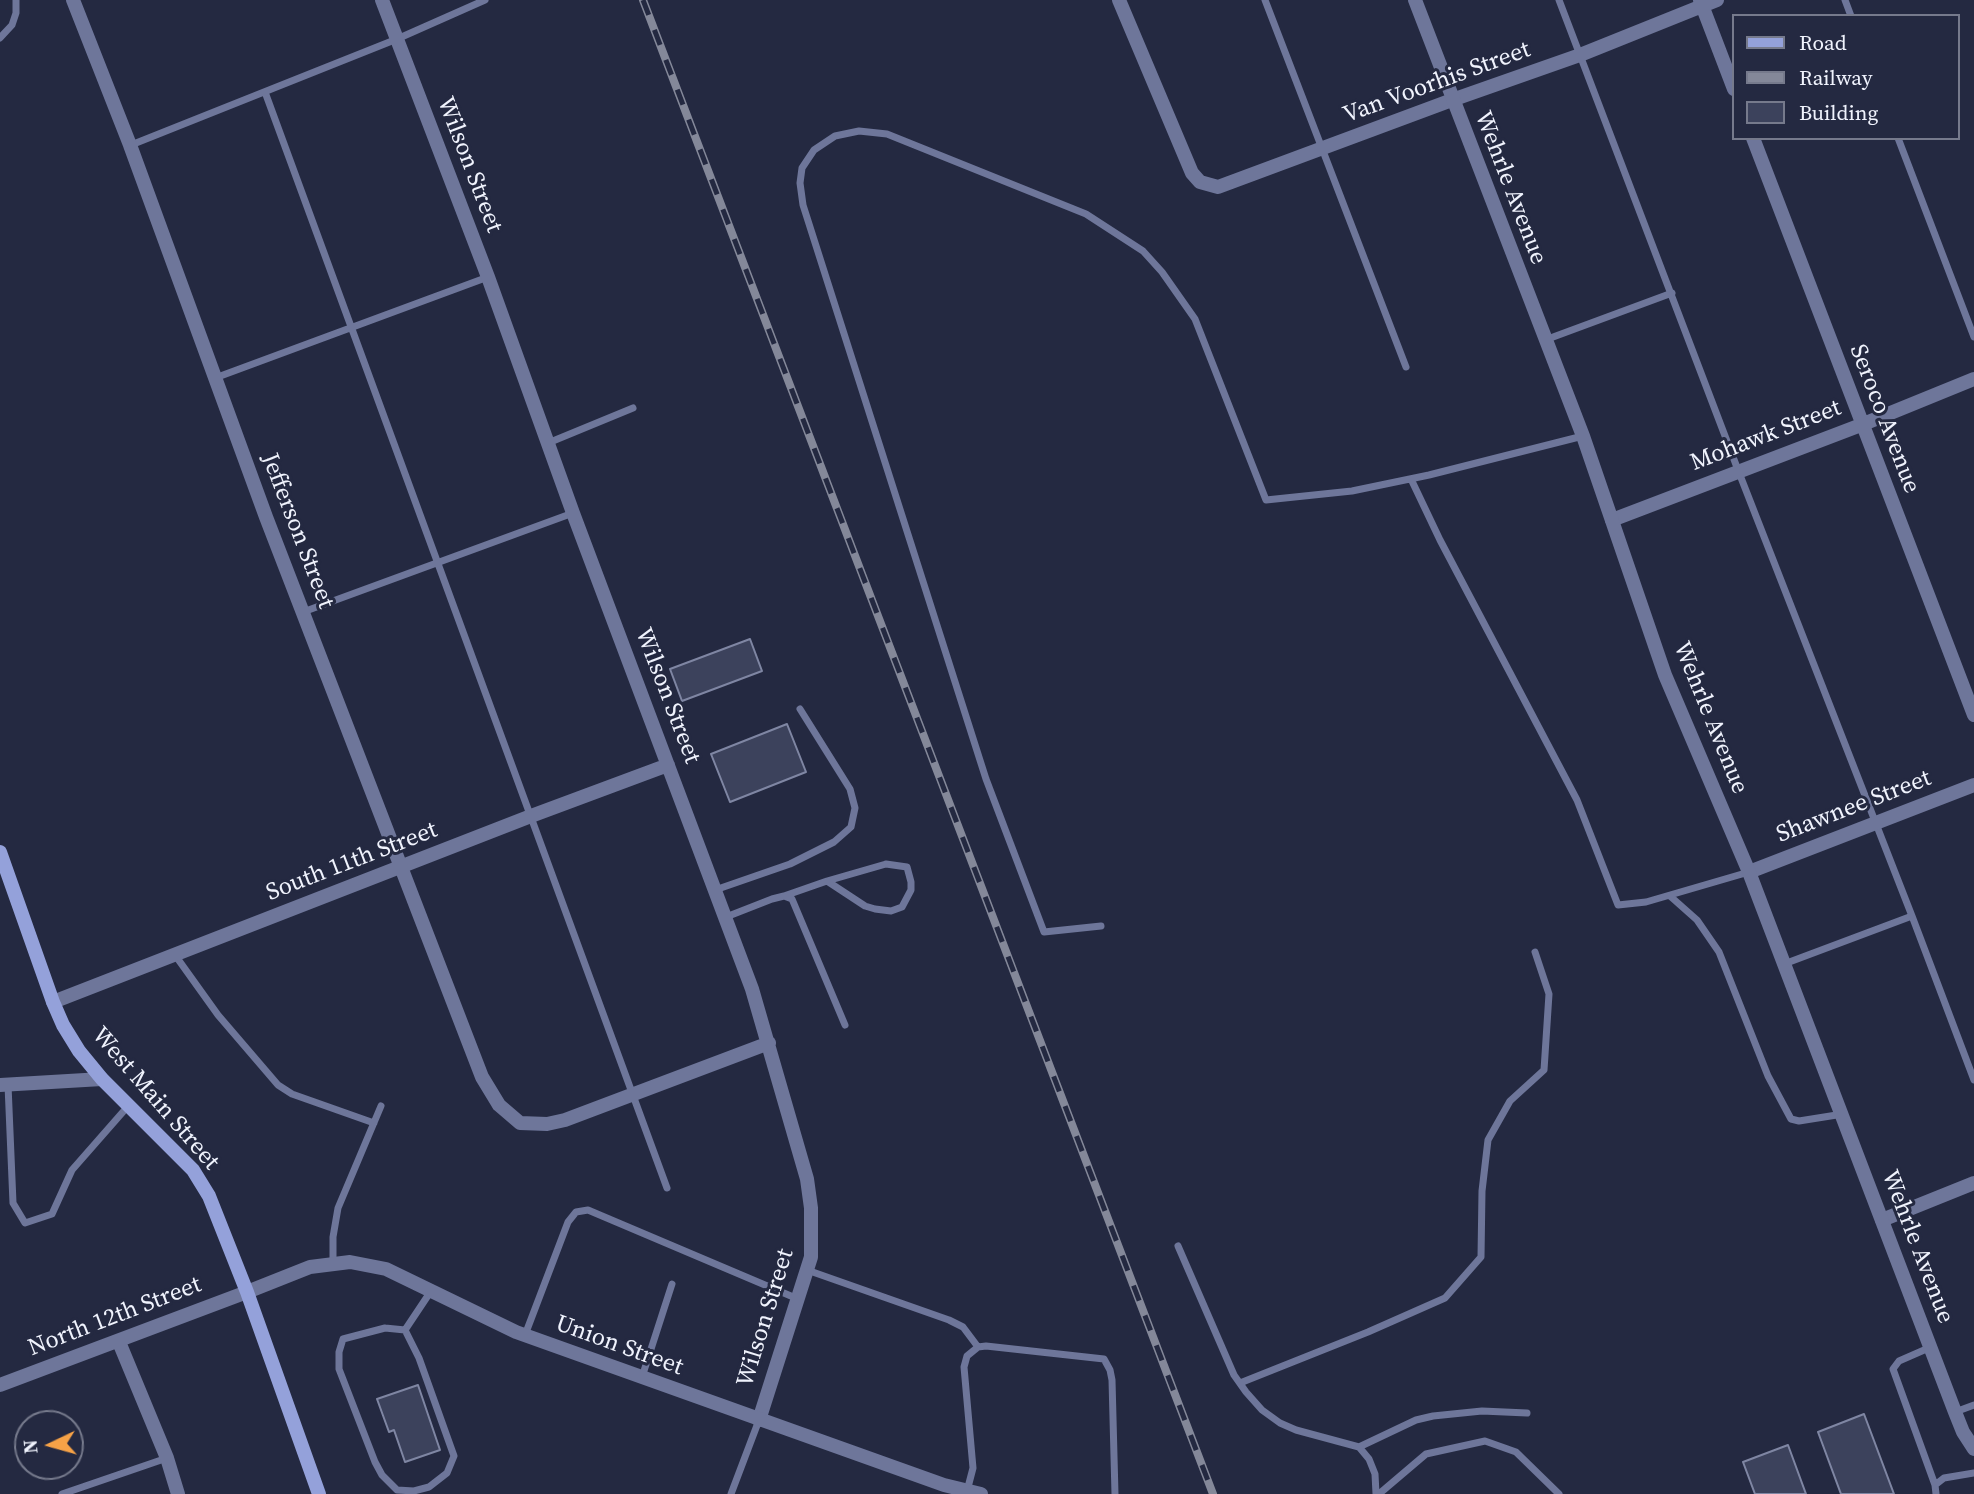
<!DOCTYPE html>
<style>
body{margin:0}
#map{position:relative;width:1974px;height:1494px;overflow:hidden;background:#242941;font-family:"Source Serif 4",serif}
canvas{display:block}
.legend{position:absolute;left:1732px;top:14px;width:228px;height:126px;box-sizing:border-box;background:#242941;border:2px solid #767a8c;margin:0;padding:9px 12px;list-style:none;font-size:21px;color:#f0f3fd}
.legend li{display:flex;align-items:center;gap:14px;height:35px}
.legend b{width:35px;border:2px solid #767a8c}
.north{position:absolute;left:14px;top:1410px;width:70px;height:70px;box-sizing:border-box;background:#242941;border:2px solid #767a8c;border-radius:50%;rotate:265deg;font-size:19px;font-weight:700;line-height:28px;text-align:center;color:#f0f3fd}
.north::after{content:'';display:block;margin:auto;width:24px;height:32px;background:#f6a247;clip-path:polygon(50% 0,100% 100%,50% 72%,0 100%)}
</style>
<div id="map">
<canvas width="1974" height="1494"></canvas>
<ul class="legend">
<li><b style="height:9px;background:#94a1da"></b>Road</li>
<li><b style="height:9px;background:#848899"></b>Railway</li>
<li><b style="height:19px;background:#3c425c"></b>Building</li>
</ul>
<div class="north">N</div>
</div>
<script>
const ctx = document.querySelector('canvas').getContext('2d');
ctx.lineJoin = 'round';
function fill(path, color) { ctx.fillStyle = color; ctx.fill(path, 'evenodd'); }
const shape = rows => new Path2D(rows.map(r => 'M' + r).join(''));
function trace(path, color, width, dash) { ctx.strokeStyle = color; ctx.lineWidth = width; ctx.lineCap = dash ? 'butt' : 'round'; ctx.setLineDash(dash || []); ctx.stroke(path); }
function label(font, color, halo, rows, align = 'center') {
  ctx.font = font + ' "Source Serif 4",serif'; ctx.lineWidth = 6; ctx.setLineDash([]); ctx.textBaseline = 'middle'; ctx.strokeStyle = halo; ctx.fillStyle = color; for (const [text, x, y, turn = 0] of rows) {
    ctx.save(); ctx.translate(x, y); ctx.rotate((+turn || 0) * Math.PI / 180); ctx.textAlign = isNaN(turn) ? turn : align; if (halo) ctx.strokeText(text, 0, 0); ctx.fillText(text, 0, 0); ctx.restore();
  }
}
const building = shape([
 [750,639,762,671,682,701,670,669,750,639],
 [787,724,806,772,730,802,711,754,787,724],
 [418,1385,440,1450,405,1462,394,1430,389,1432,377,1399,418,1385],
 [1864,1414,1894,1494,1841,1494,1818,1432,1864,1414],
 [1788,1445,1806,1494,1755,1494,1743,1462,1788,1445]
]);
const service = shape([
 [1265,0,1406,367],
 [1559,0,1738,470,1912,916,1974,1080],
 [1845,0,1851,16],
 [0,38,12,25,16,13,16,0],
 [265,92,667,1188],
 [1898,138,1974,337],
 [131,145,397,39,485,0],
 [1545,340,1672,293],
 [215,378,488,277],
 [548,443,633,408],
 [1411,479,1440,540,1577,800,1618,905,1646,902,1749,872],
 [303,612,573,513],
 [886,864,907,867,911,882,911,890,902,907,891,911,875,909,865,906,827,881,886,864],
 [715,890,790,864,834,842,851,827,855,808,850,789,800,709],
 [784,896,827,881],
 [1670,896,1697,920,1719,952,1768,1076,1791,1119,1799,1121,1843,1114],
 [726,917,772,899,784,896,792,899,845,1025],
 [1101,926,1044,932,986,779,803,205,800,183,802,168,814,150,835,136,859,131,887,134,1086,214,1143,251,1162,272,1195,319,1266,500,1352,491,1429,475,1583,436],
 [175,955,218,1015,278,1085,292,1094,374,1123],
 [1784,964,1912,916],
 [8,1085,13,1203,25,1223,52,1214,72,1170,129,1105],
 [1178,1246,1234,1375,1246,1392,1262,1410,1280,1423,1296,1430,1359,1447,1416,1420,1433,1416,1482,1411,1527,1413],
 [333,1263,333,1237,338,1208,381,1106],
 [807,1270,949,1320,963,1327,978,1347],
 [385,1328,405,1330,419,1358,454,1456,447,1473,429,1487,414,1491,397,1490,382,1475,375,1462,339,1369,339,1352,343,1339,385,1328],
 [405,1330,431,1291],
 [525,1335,568,1222,576,1212,588,1210,798,1299],
 [1931,1347,1899,1361,1893,1369,1935,1485],
 [642,1377,672,1284],
 [1240,1383,1368,1332,1445,1298,1481,1257,1482,1191,1488,1140,1510,1101,1544,1070,1549,994,1535,952],
 [1955,1412,1974,1405],
 [1359,1447,1369,1459,1375,1474,1376,1494],
 [967,1491,973,1468,964,1367,967,1356,978,1347,986,1346,1104,1359,1110,1370,1112,1380,1115,1494],
 [62,1494,167,1458],
 [731,1494,759,1420],
 [1379,1494,1426,1454,1485,1441,1516,1452,1559,1494],
 [1936,1494,1935,1485,1944,1478,1974,1473]
]);
const minor = shape([
 [73,0,130,145,266,517,482,1077,499,1105,520,1123,547,1124,565,1120,769,1043],
 [382,0,488,277,573,513,752,989,807,1179,811,1208,811,1257,759,1420],
 [1119,0,1192,173,1200,182,1218,187,1452,100,1580,55,1717,0],
 [1700,0,1734,89],
 [1753,138,1974,715],
 [1612,520,1861,425,1974,379],
 [1749,872,1974,785],
 [53,1002,531,816,668,765],
 [1882,1220,1974,1183],
 [119,1342,167,1458,178,1494],
 [0,1385,247,1292]
]);
const tertiary = shape([
 [1415,0,1583,436,1665,675,1749,872,1955,1412,1963,1432,1974,1449],
 [0,1085,102,1079],
 [247,1292,310,1267,350,1262,386,1269,516,1332,944,1485,981,1494]
]);
const secondary = shape([
 [0,852,53,1002,63,1025,79,1051,102,1079,193,1170,209,1196,247,1292,319,1494]
]);
const rail = shape([
 [643,0,1213,1494]
]);
const streetNames = [
 ["Van Voorhis Street",1437,83,-20],
 ["Wilson Street",469,165,69],
 ["Wehrle Avenue",1510,188,69],
 ["Seroco Avenue",1884,419,69],
 ["Mohawk Street",1766,436,-21],
 ["Jefferson Street",297,531,69],
 ["Wilson Street",667,696,69],
 ["Wehrle Avenue",1710,718,68],
 ["Shawnee Street",1854,807,-21],
 ["South 11th Street",352,862,-21],
 ["West Main Street",155,1099,49],
 ["Wehrle Avenue",1917,1247,69],
 ["North 12th Street",115,1317,-21],
 ["Wilson Street",766,1318,-73],
 ["Union Street",619,1346,20]
];
fill(building, '#3c425c');
trace(building, '#7f86a3', 2);
trace(service, '#6e769a', 7);
trace(minor, '#6e769a', 14);
trace(tertiary, '#6e769a', 14);
trace(secondary, '#94a1da', 14);
trace(rail, '#848899', 8);
trace(rail, '#242941', 5, [16]);
label('24px', '#f0f3fd', '#242941', streetNames);
</script>
